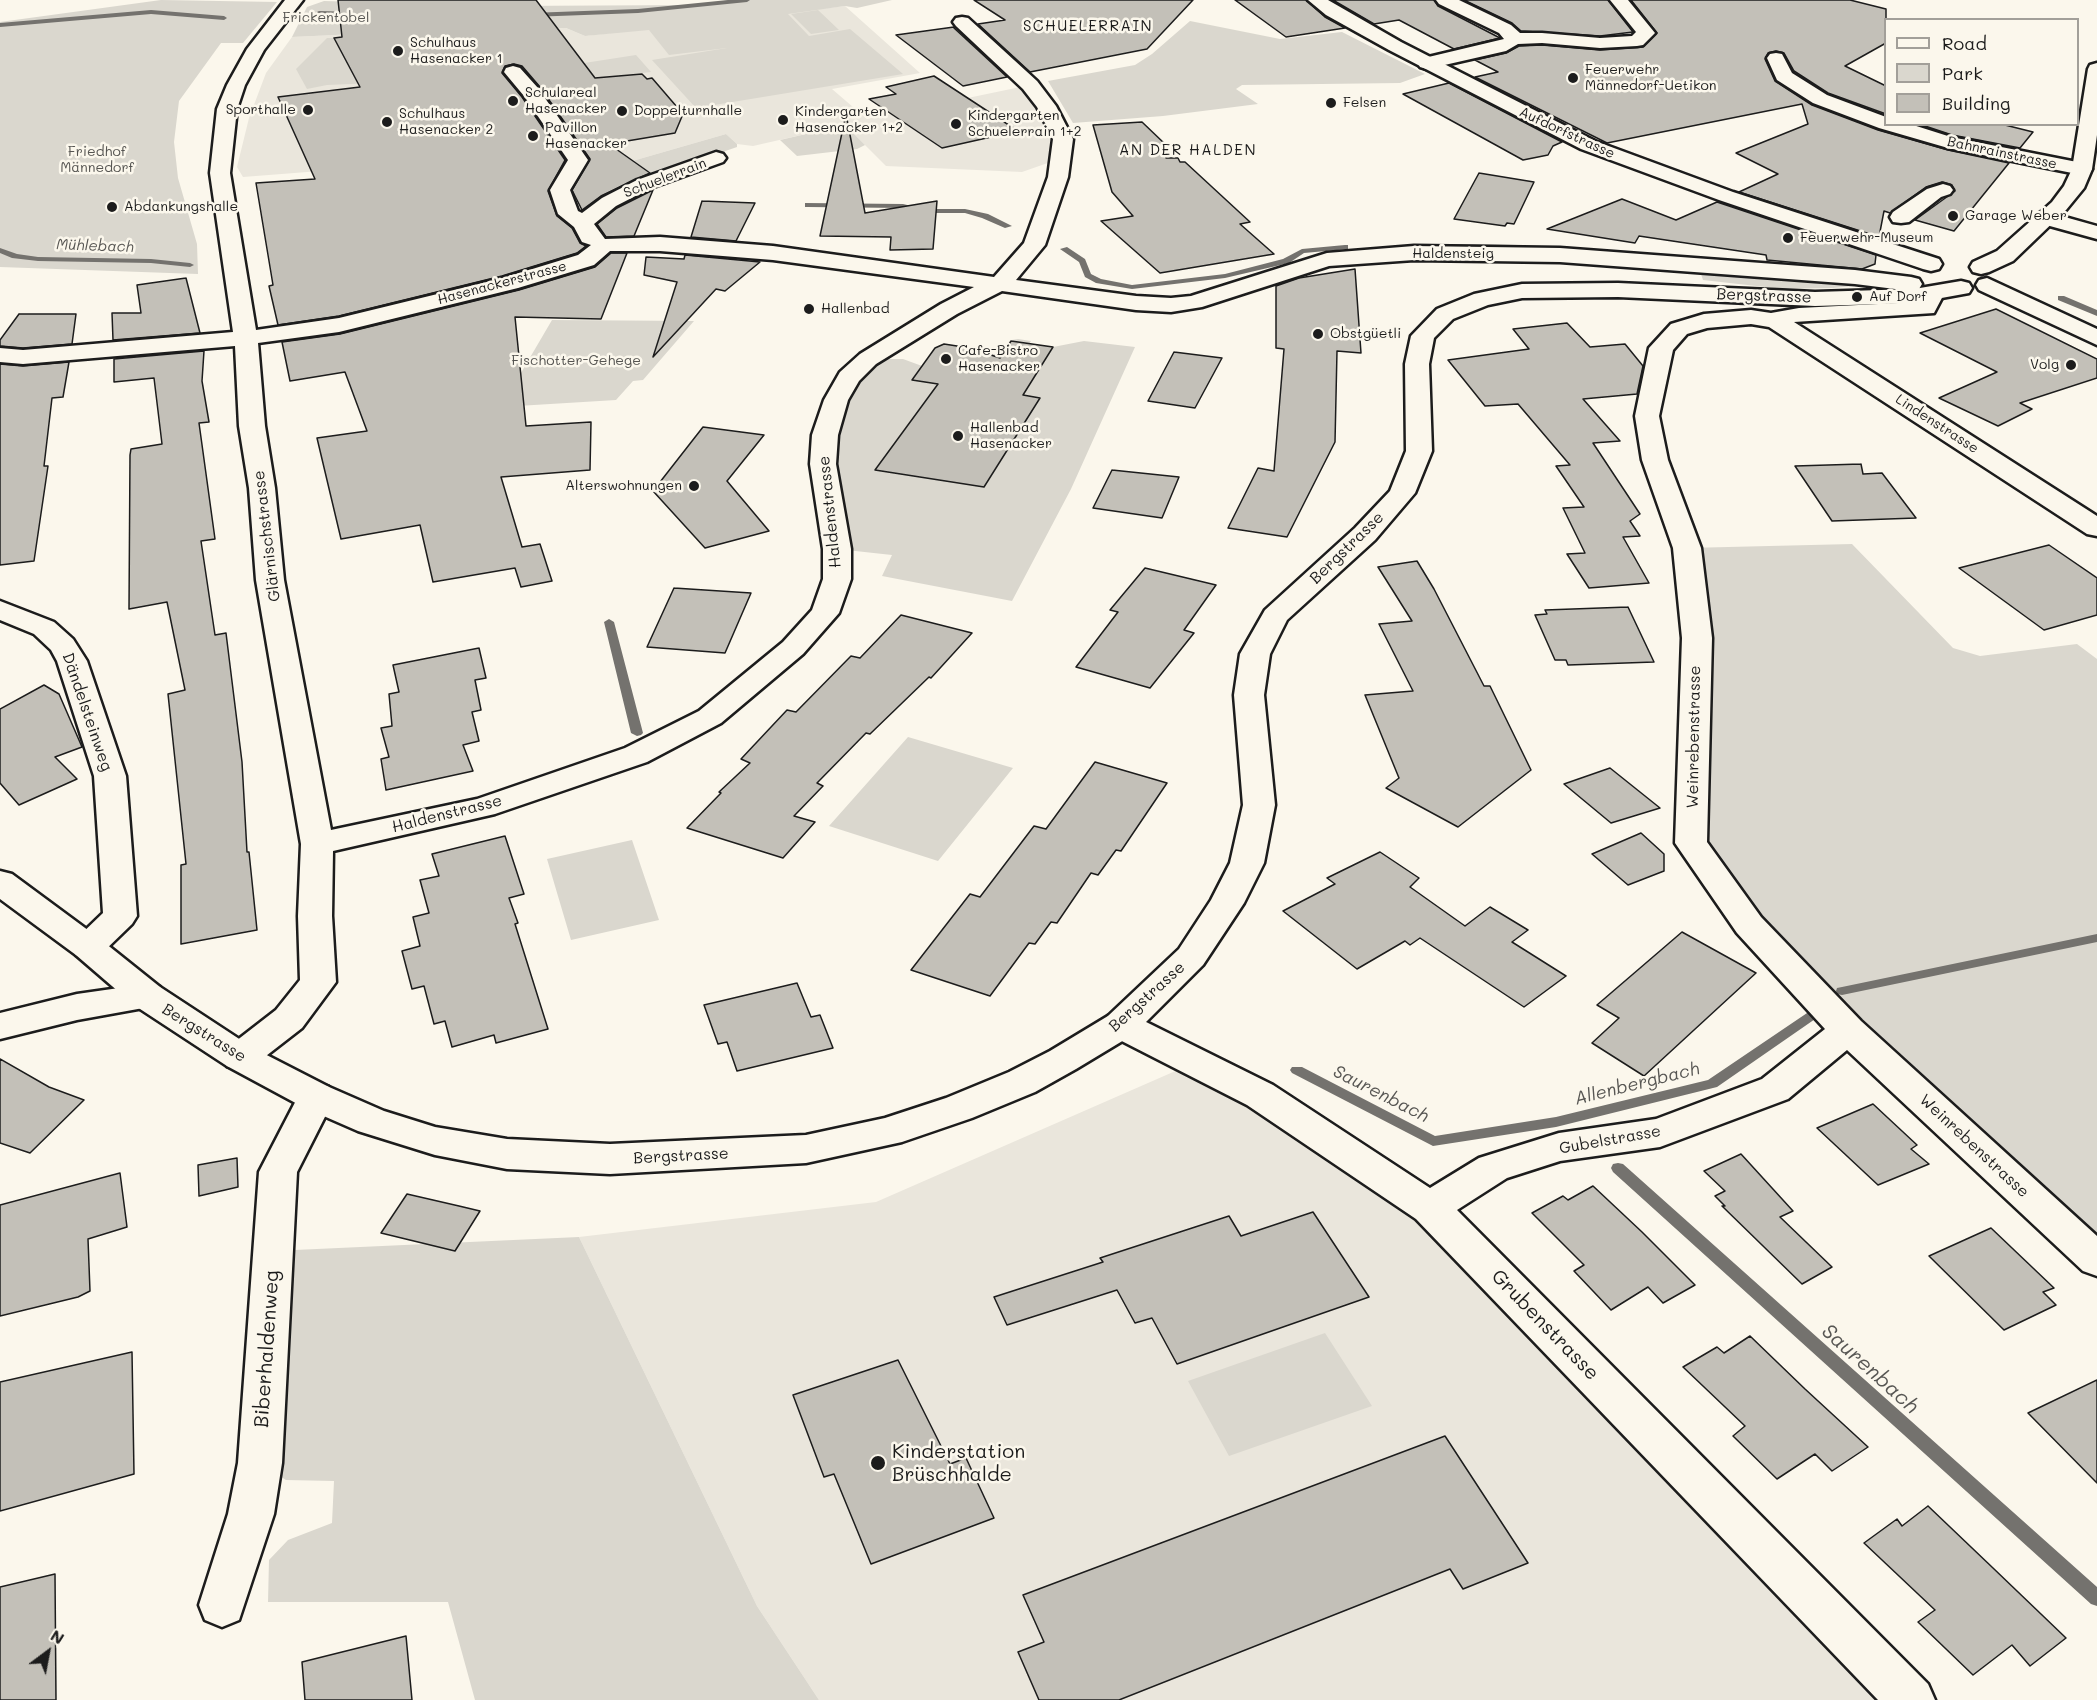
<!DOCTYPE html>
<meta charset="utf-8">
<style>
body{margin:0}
#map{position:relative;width:2097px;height:1700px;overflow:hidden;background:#fbf7ec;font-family:Mali,sans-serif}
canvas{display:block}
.legend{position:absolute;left:1884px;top:18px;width:195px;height:108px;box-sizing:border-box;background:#fbf7ec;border:2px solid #a29f99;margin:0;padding:8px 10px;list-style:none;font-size:18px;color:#1c1c1c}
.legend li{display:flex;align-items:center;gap:12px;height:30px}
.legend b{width:30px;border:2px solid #a29f99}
.north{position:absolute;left:18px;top:1622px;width:60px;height:60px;-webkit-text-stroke:4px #fbf7ec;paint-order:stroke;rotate:32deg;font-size:16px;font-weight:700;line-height:24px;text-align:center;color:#1c1c1c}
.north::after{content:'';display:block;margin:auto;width:21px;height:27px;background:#1c1c1c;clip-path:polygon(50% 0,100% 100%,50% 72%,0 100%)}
</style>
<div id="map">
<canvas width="2097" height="1700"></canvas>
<ul class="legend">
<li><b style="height:8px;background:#fbf7ec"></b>Road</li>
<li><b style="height:16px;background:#dad7ce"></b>Park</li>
<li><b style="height:16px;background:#c3c0b8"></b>Building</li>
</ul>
<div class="north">N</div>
</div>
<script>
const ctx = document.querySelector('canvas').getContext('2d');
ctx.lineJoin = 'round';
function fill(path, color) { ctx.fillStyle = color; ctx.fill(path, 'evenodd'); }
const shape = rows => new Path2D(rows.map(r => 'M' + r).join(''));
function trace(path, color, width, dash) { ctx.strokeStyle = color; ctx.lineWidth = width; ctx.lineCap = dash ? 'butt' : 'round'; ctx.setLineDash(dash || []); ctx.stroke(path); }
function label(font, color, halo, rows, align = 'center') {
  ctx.font = font + ' Mali,sans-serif'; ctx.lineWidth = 5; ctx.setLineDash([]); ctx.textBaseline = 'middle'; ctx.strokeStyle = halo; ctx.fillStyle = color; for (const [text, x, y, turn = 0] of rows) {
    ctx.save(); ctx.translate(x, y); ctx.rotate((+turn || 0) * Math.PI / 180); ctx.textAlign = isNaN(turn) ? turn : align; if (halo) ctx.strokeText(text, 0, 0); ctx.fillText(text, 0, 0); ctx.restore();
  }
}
const built = shape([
 [845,6,920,73,832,89,867,119,1030,85,1062,158,1022,172,886,166,845,125,753,146,737,144,726,134,608,168,513,162,423,163,243,177,237,167,249,118,266,73,292,37,465,29,566,28,585,36],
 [1196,1062,1430,1208,1911,1700,819,1700,757,1606,579,1237,876,1202]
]);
const green = shape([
 [161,0,277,2,243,43,221,43,179,101,174,142,178,178,197,244,198,274,0,267,0,22],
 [729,0,892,0,857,8,845,6,788,14,809,36,850,29,903,74,696,108,652,60,727,48,669,55,649,30,585,36,566,28,465,29,292,37,307,7,324,1,502,6,700,5],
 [818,10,839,30,811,34,791,14],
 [1190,21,1280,39,1342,32,1425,74,1400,83,1242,85,1236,89,1258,104,1163,116,1073,123,1048,81,1135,65,1152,54],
 [327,38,334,38,375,83,327,85,307,89,296,69],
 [636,55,651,72,535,85,526,72],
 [845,125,865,145,857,149,797,156,780,140],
 [726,134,737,144,737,147,656,175,646,170,608,168],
 [1700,271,1873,284,1833,288,1783,289,1703,280],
 [552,320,694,321,643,380,633,381,616,400,501,407],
 [1018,339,1031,341,1029,344,1053,347,1084,341,1135,347,1071,489,1012,601,882,576,892,555,837,549,825,435,868,359,903,359,922,366,935,348,944,344,1008,357,1009,345,1012,340],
 [1852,544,1953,648,1980,656,2077,644,2097,659,2097,1260,1848,1030,1691,843,1687,548],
 [908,737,1013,768,938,861,829,826],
 [632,840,659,920,571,940,547,859],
 [579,1237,757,1606,819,1700,475,1700,448,1602,268,1602,269,1560,288,1540,332,1523,334,1481,286,1480,260,1463,273,1251],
 [1325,1333,1372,1406,1229,1456,1188,1381]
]);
const stream = shape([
 [728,0,750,0,747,2,638,13,530,17,527,15,530,13,638,9,728,0],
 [151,10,224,16,227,18,224,20,151,14,0,27,0,23,151,10],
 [319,11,354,12,357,14,354,16,317,14,317,12,319,11],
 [805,203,903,204,924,209,965,209,988,214,1012,226,1005,228,982,218,965,213,924,213,903,208,808,207,805,207,805,203],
 [1429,244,1518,245,1522,247,1518,249,1432,248,1428,246,1429,244],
 [1345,245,1348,245,1348,249,1304,253,1289,263,1225,278,1132,289,1096,283,1085,277,1079,262,1060,249,1067,247,1085,259,1091,274,1101,279,1132,285,1225,274,1283,259,1302,249,1345,245],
 [0,248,17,254,38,257,151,259,190,263,194,265,190,267,151,263,38,261,12,258,0,253,0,248],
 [2058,296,2064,296,2097,310,2097,316,2058,300,2058,296],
 [609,619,614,622,643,733,641,735,637,736,631,733,604,622,609,619],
 [2097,934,2097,942,1842,995,1837,994,1836,991,1837,988,1842,987,2097,934],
 [1813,1009,1818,1011,1820,1014,1818,1017,1717,1087,1556,1127,1433,1146,1292,1073,1290,1070,1292,1067,1302,1067,1435,1136,1556,1117,1708,1080,1813,1009],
 [1618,1163,1623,1164,2097,1587,2097,1606,2091,1604,1613,1172,1611,1168,1613,1164,1618,1163]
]);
const building = shape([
 [338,0,536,0,595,78,642,74,647,79,652,78,683,114,675,133,609,144,650,173,601,196,582,210,572,190,590,159,540,87,522,66,514,64,505,66,502,73,522,97,565,160,548,191,557,216,572,228,580,243,586,246,577,253,502,276,339,316,278,325,269,286,273,285,256,183,315,179,278,97,360,87,334,38,342,37,338,0],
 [974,0,1193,0,1147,49,1030,72,978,24,1005,20,974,0],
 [1235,0,1306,0,1325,17,1345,28,1286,37,1235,0],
 [1333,0,1434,0,1438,6,1500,38,1454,49,1399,20,1374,24,1333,0],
 [1464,0,1608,0,1633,32,1600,36,1521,31,1512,23,1464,0],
 [1631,0,1850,0,1886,9,1886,43,1845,66,1886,86,1886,114,1828,93,1794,71,1784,53,1776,51,1768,53,1765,59,1775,81,1812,105,1878,130,1948,150,2009,163,1954,231,1915,220,1955,191,1952,185,1942,182,1926,187,1890,213,1884,211,1879,237,1739,192,1778,174,1736,153,1808,124,1802,104,1607,143,1475,77,1498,72,1475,60,1506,53,1519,46,1542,45,1600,50,1643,47,1657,33,1631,0],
 [954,27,954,28,1007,77,963,86,896,35,954,27],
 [934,76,1018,131,942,148,869,99,896,94,886,87,934,76],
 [1449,83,1562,142,1553,146,1548,155,1523,160,1403,94,1449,83],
 [846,114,865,213,937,201,933,249,890,250,891,237,820,236,846,114],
 [1142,122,1165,144,1166,158,1178,158,1180,162,1185,162,1250,222,1240,224,1274,254,1160,273,1101,221,1133,216,1112,192,1093,125,1142,122],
 [1919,124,2001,124,2033,132,2020,148,1952,135,1919,124],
 [1479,173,1534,182,1514,224,1507,223,1505,226,1454,219,1479,173],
 [653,190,634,236,606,237,597,224,617,208,653,190],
 [1622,199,1676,220,1717,202,1876,255,1875,264,1862,269,1767,260,1766,255,1639,236,1635,243,1547,229,1622,199],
 [702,201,755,203,736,241,691,237,702,201],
 [611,253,627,253,601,319,515,317,526,426,591,422,590,470,501,477,522,547,540,544,552,581,521,587,515,568,433,582,420,525,341,539,317,438,367,431,345,372,290,381,282,342,340,334,519,290,595,267,611,253],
 [685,255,760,262,725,291,716,289,653,357,677,282,644,275,646,257,684,259,685,255],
 [1355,269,1361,353,1337,351,1335,442,1287,537,1228,528,1258,468,1274,471,1284,349,1276,348,1276,286,1299,278,1355,269],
 [186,278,200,333,113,340,112,313,141,313,137,285,186,278],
 [1996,309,2097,359,2097,378,2020,403,2032,409,1998,426,1939,398,1997,372,1920,333,1996,309],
 [19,314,76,314,72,344,23,348,0,346,0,340,19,314],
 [1567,323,1590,347,1625,344,1643,366,1637,394,1583,399,1620,441,1593,443,1640,514,1630,521,1640,536,1623,537,1649,583,1589,588,1567,554,1585,553,1563,508,1584,507,1556,466,1570,465,1518,404,1485,406,1448,360,1529,349,1513,329,1567,323],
 [1011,341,1053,347,1023,395,1040,398,984,487,875,470,938,384,912,380,935,348,944,344,970,348,1000,358,1011,341],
 [204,351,202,381,209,422,199,423,215,539,201,541,215,635,226,633,242,762,247,852,249,852,257,930,181,944,181,865,186,864,168,694,185,690,167,602,129,609,130,455,131,449,162,444,154,378,114,382,114,359,204,351],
 [1174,352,1222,358,1195,408,1148,401,1174,352],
 [69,362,63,397,52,398,44,466,48,466,34,561,0,565,0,364,23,366,69,362],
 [703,427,764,435,727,481,769,531,705,548,653,491,703,427],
 [1861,464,1863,474,1882,473,1916,518,1832,521,1795,466,1861,464],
 [1112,470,1179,477,1162,518,1093,508,1112,470],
 [2049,545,2097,578,2097,615,2044,630,1959,568,2049,545],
 [1417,561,1434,589,1484,686,1490,686,1531,770,1458,827,1386,788,1399,778,1365,695,1413,691,1379,624,1412,621,1378,567,1417,561],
 [1145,568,1216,585,1184,630,1194,633,1150,688,1076,667,1118,612,1110,610,1145,568],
 [674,588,751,593,725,653,647,647,674,588],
 [1628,607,1654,662,1568,665,1566,660,1555,660,1535,615,1547,614,1545,610,1628,607],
 [901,615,972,633,931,678,929,677,870,734,866,733,817,783,823,786,794,816,815,822,783,858,687,828,721,793,719,792,750,763,741,759,787,710,796,712,851,656,860,658,901,615],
 [479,648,486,678,475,680,481,710,472,712,479,741,463,745,473,771,386,790,381,759,389,757,381,728,392,726,389,694,399,692,393,665,479,648],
 [44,685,59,694,82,747,55,757,77,779,19,805,0,783,0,709,44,685],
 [1095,762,1167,783,1121,851,1116,850,1098,875,1091,873,1057,923,1051,922,1035,944,1029,943,990,996,911,970,970,894,980,897,1034,826,1046,829,1095,762],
 [1610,768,1660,808,1611,823,1564,784,1610,768],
 [1641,833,1664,854,1664,871,1628,885,1592,854,1641,833],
 [505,836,524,894,509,898,518,923,515,924,548,1029,496,1043,494,1035,452,1047,445,1021,434,1024,424,986,412,989,402,951,420,946,413,917,429,913,420,880,439,876,432,854,505,836],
 [1380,852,1419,878,1410,887,1465,926,1490,907,1528,930,1512,942,1566,976,1524,1007,1420,938,1410,945,1405,941,1357,969,1283,911,1335,884,1327,878,1380,852],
 [1682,932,1756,973,1644,1076,1592,1043,1619,1018,1597,1005,1682,932],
 [797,983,811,1017,820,1015,833,1048,737,1071,727,1042,718,1044,704,1005,797,983],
 [0,1059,49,1087,84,1100,30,1153,0,1143,0,1059],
 [1873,1104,1917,1145,1911,1149,1929,1164,1878,1185,1817,1128,1873,1104],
 [1741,1154,1793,1211,1780,1217,1832,1267,1802,1284,1722,1206,1725,1206,1715,1196,1725,1191,1704,1171,1741,1154],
 [237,1158,238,1187,199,1196,198,1165,237,1158],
 [120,1173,127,1227,88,1239,90,1291,78,1297,0,1316,0,1205,120,1173],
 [1593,1186,1642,1232,1695,1285,1663,1303,1648,1287,1611,1310,1574,1271,1584,1265,1532,1213,1563,1196,1568,1200,1593,1186],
 [407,1194,459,1206,480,1211,455,1251,381,1233,407,1194],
 [1313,1212,1369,1297,1177,1364,1152,1318,1135,1323,1117,1290,1007,1325,994,1297,1103,1262,1100,1258,1229,1216,1241,1236,1313,1212],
 [1991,1228,2054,1288,2043,1292,2056,1305,2004,1330,1929,1256,1991,1228],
 [1750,1336,1805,1389,1868,1447,1832,1471,1815,1454,1777,1479,1733,1436,1745,1426,1683,1367,1717,1347,1724,1353,1750,1336],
 [132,1352,134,1474,0,1511,0,1382,132,1352],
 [898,1360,950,1464,966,1458,994,1518,871,1564,834,1474,824,1477,793,1395,898,1360],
 [2097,1380,2097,1483,2028,1413,2097,1380],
 [1445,1436,1528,1563,1463,1589,1450,1569,1119,1700,1039,1700,1018,1652,1044,1642,1023,1595,1445,1436],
 [1928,1506,1993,1568,2066,1638,2030,1666,2012,1645,1973,1675,1918,1622,1935,1610,1864,1543,1897,1519,1902,1526,1928,1506],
 [55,1574,56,1700,0,1700,0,1587,55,1574],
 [406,1636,412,1700,305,1700,302,1662,406,1636]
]);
const street = shape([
 [285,0,303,0,264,50,245,85,237,109,230,173,256,330,339,318,503,278,578,255,591,245,582,242,574,227,558,214,550,190,568,160,524,96,504,72,506,68,513,66,520,68,538,88,588,160,570,190,578,211,582,213,602,198,637,180,716,152,723,154,726,158,723,162,651,188,616,206,594,224,605,239,660,237,773,246,994,277,1024,243,1048,177,1053,139,1037,107,1023,89,956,26,953,22,956,18,962,17,968,18,1037,81,1056,106,1073,139,1068,177,1045,245,1016,280,1136,296,1171,298,1191,296,1327,253,1414,246,1560,248,1855,270,1911,277,1919,279,1922,284,1919,289,1911,291,1855,284,1560,262,1414,260,1329,266,1202,307,1171,312,1136,310,1002,291,957,314,876,364,859,381,848,400,838,435,836,464,851,549,851,579,839,613,803,654,721,723,647,762,495,814,333,851,332,916,336,982,302,1028,253,1066,240,1070,227,1066,222,1057,227,1048,276,1010,300,980,298,916,301,844,256,580,249,488,239,426,235,346,23,364,0,362,0,348,23,350,233,332,210,173,217,109,227,85,247,49,285,0],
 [610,251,660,251,773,260,974,287,941,304,860,354,840,372,824,400,812,435,810,464,823,549,823,579,812,610,783,642,699,711,625,748,477,799,331,830,284,580,275,488,265,426,258,343,339,332,518,288,594,265,610,251],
 [1436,0,1459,0,1511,25,1520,33,1542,33,1600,38,1632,36,1636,32,1610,0,1628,0,1655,33,1643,45,1637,46,1600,48,1542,43,1518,44,1506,51,1427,69,1420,67,1418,63,1420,59,1504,39,1499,33,1439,4,1436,0],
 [1776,53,1782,54,1792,73,1827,95,1886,117,1886,124,1910,124,1951,137,2082,163,2089,165,2092,169,2089,173,2082,175,1948,148,1879,128,1813,103,1777,80,1767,58,1770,54,1776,53],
 [1943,184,1950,186,1953,190,1950,194,1941,197,1909,222,1901,223,1893,222,1890,217,1893,212,1927,189,1943,184],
 [2047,212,2097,226,2097,239,2039,223,2036,218,2039,213,2047,212],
 [1933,287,1941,289,1944,294,1934,313,1794,322,2097,516,2097,536,2087,534,1769,327,1751,324,1707,328,1687,334,1673,350,1659,416,1668,460,1701,548,1712,638,1707,842,1761,917,1861,1021,2097,1236,2097,1276,2083,1271,1847,1050,1788,1099,1660,1147,1560,1161,1507,1178,1457,1210,1928,1684,1935,1700,1878,1700,1416,1219,1247,1105,1108,1034,1103,1025,1108,1016,1121,1012,1134,1016,1273,1085,1430,1188,1479,1158,1559,1133,1656,1119,1762,1079,1825,1029,1737,933,1675,843,1682,638,1673,548,1642,460,1635,416,1649,348,1671,324,1704,314,1751,310,1771,313,1799,308,1918,302,1925,289,1933,287],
 [0,601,54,622,73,639,87,661,126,776,137,916,132,924,100,955,88,959,76,955,71,947,76,939,103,913,94,776,57,661,51,650,34,634,0,620,0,601],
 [147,984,160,987,165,996,160,1005,77,1020,0,1039,0,1013,77,994,147,984],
 [316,1083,329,1087,335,1097,297,1172,282,1463,274,1514,239,1620,222,1627,205,1620,199,1605,228,1514,238,1463,259,1172,303,1087,316,1083]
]);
const secondary = shape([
 [1308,0,1328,0,1401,42,1595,141,1733,192,1939,259,1942,264,1939,269,1931,271,1923,269,1719,200,1581,149,1389,50,1326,15,1308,0],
 [2097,63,2097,135,2092,169,2084,188,2066,210,2013,261,1989,272,1981,274,1973,272,1970,267,1973,262,1997,251,2052,202,2064,186,2072,169,2088,69,2090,65,2097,63],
 [1987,278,2097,329,2097,345,1979,290,1976,285,1979,280,1987,278],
 [1961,281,1969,283,1972,288,1969,293,1914,303,1815,306,1618,297,1522,298,1488,305,1453,319,1434,338,1429,364,1432,451,1415,493,1375,540,1287,620,1270,654,1264,695,1275,805,1264,863,1244,903,1203,965,1134,1034,1076,1069,1035,1092,972,1118,902,1142,806,1163,610,1174,507,1169,435,1155,358,1131,303,1107,227,1066,134,1005,76,955,0,899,0,871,12,874,100,939,160,987,253,1048,329,1087,384,1111,435,1127,507,1139,610,1144,806,1135,885,1118,946,1098,1009,1072,1050,1051,1108,1016,1179,949,1211,900,1230,863,1243,805,1234,695,1240,654,1265,610,1355,528,1390,491,1406,451,1405,364,1411,336,1437,309,1474,294,1522,284,1618,283,1815,292,1914,289,1961,281]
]);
const markers = [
 [398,51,6,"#1c1c1c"],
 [1573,78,6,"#1c1c1c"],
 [513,101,6,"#1c1c1c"],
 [1331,103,6,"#1c1c1c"],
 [308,110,6,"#1c1c1c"],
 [622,111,6,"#1c1c1c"],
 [783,120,6,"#1c1c1c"],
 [387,122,6,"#1c1c1c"],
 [956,124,6,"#1c1c1c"],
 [533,136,6,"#1c1c1c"],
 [112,207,6,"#1c1c1c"],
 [1953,216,6,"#1c1c1c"],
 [1788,238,6,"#1c1c1c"],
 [1857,297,6,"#1c1c1c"],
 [809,309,6,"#1c1c1c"],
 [1318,334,6,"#1c1c1c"],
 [946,359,6,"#1c1c1c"],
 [2071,365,6,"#1c1c1c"],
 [958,436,6,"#1c1c1c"],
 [694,486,6,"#1c1c1c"],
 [878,1463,8,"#1c1c1c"]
];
const farParknames = [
 ["Frickentobel",326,18],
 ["Friedhof",97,152],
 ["Männedorf",97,168],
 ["Fischotter-Gehege",576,361]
];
const farPoinames = [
 ["Schulhaus",410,43],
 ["Hasenacker 1",410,59],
 ["Feuerwehr",1585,70],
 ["Männedorf-Uetikon",1585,86],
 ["Schulareal",525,93],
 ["Hasenacker",525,109],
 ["Felsen",1343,103],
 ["Sporthalle",296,110,"right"],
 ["Doppelturnhalle",634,111],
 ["Kindergarten",795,112],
 ["Hasenacker 1+2",795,128],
 ["Schulhaus",399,114],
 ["Hasenacker 2",399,130],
 ["Kindergarten",968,116],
 ["Schuelerrain 1+2",968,132],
 ["Pavillon",545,128],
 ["Hasenacker",545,144],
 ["Abdankungshalle",124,207],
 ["Garage Weber",1965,216],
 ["Feuerwehr-Museum",1800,238],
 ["Auf Dorf",1869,297],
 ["Hallenbad",821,309],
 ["Obstgüetli",1330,334],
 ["Cafe-Bistro",958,351],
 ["Hasenacker",958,367],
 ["Volg",2059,365,"right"],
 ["Hallenbad",970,428],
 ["Hasenacker",970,444],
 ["Alterswohnungen",682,486,"right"]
];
const farStreetnames = [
 ["Aufdorfstrasse",1567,133,25],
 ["Bahnrainstrasse",2002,153,12],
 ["Schuelerrain",665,178,-21],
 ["Haldensteig",1453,254],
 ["Hasenackerstrasse",502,283,-15],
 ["Lindenstrasse",1937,424,33]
];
const farNeighbourhoodnames = [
 ["SCHUELERRAIN",1088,26],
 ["AN DER HALDEN",1188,150]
];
const farWaternames = [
 ["Mühlebach",95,246,2]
];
const streetNames = [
 ["Bergstrasse",1764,296,2],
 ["Haldenstrasse",830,512,-96],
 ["Glärnischstrasse",267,536,-97],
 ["Bergstrasse",1347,548,-44],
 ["Dändelsteinweg",87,712,71],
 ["Weinrebenstrasse",1694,737,-89],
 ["Haldenstrasse",447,814,-14],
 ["Bergstrasse",1147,997,-42],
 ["Bergstrasse",204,1033,32],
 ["Gubelstrasse",1610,1140,-10],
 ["Weinrebenstrasse",1974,1146,43],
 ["Bergstrasse",681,1156,-3]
];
const waterNames = [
 ["Allenbergbach",1637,1084,-14],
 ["Saurenbach",1381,1094,27]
];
const nearStreetnames = [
 ["Grubenstrasse",1545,1325,46],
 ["Biberhaldenweg",267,1349,-86]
];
const nearPoinames = [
 ["Kinderstation",892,1452],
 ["Brüschhalde",892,1475]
];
const nearWaternames = [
 ["Saurenbach",1870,1369,42]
];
fill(built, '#eae6dc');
fill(green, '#dad7ce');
fill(stream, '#74726e');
fill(building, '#c3c0b8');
trace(building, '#1c1c1c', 1.5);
trace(street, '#1c1c1c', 5);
trace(secondary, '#1c1c1c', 5);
fill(street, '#fbf7ec');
fill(secondary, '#fbf7ec');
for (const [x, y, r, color] of markers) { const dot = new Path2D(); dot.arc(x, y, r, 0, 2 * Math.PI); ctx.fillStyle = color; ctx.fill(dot); trace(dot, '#fbf7ec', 2); }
label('14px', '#555451', '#fbf7ec', farParknames);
label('14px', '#1c1c1c', '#fbf7ec', farPoinames, 'left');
label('14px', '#1c1c1c', '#fbf7ec', farStreetnames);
ctx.letterSpacing = '1.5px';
label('15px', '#1c1c1c', '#fbf7ec', farNeighbourhoodnames);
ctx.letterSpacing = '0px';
label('italic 15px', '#575653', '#fbf7ec', farWaternames);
label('16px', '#1c1c1c', '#fbf7ec', streetNames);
label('italic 18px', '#575653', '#fbf7ec', waterNames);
label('20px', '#1c1c1c', '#fbf7ec', nearStreetnames);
label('20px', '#1c1c1c', '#fbf7ec', nearPoinames, 'left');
label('italic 21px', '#575653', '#fbf7ec', nearWaternames);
</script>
